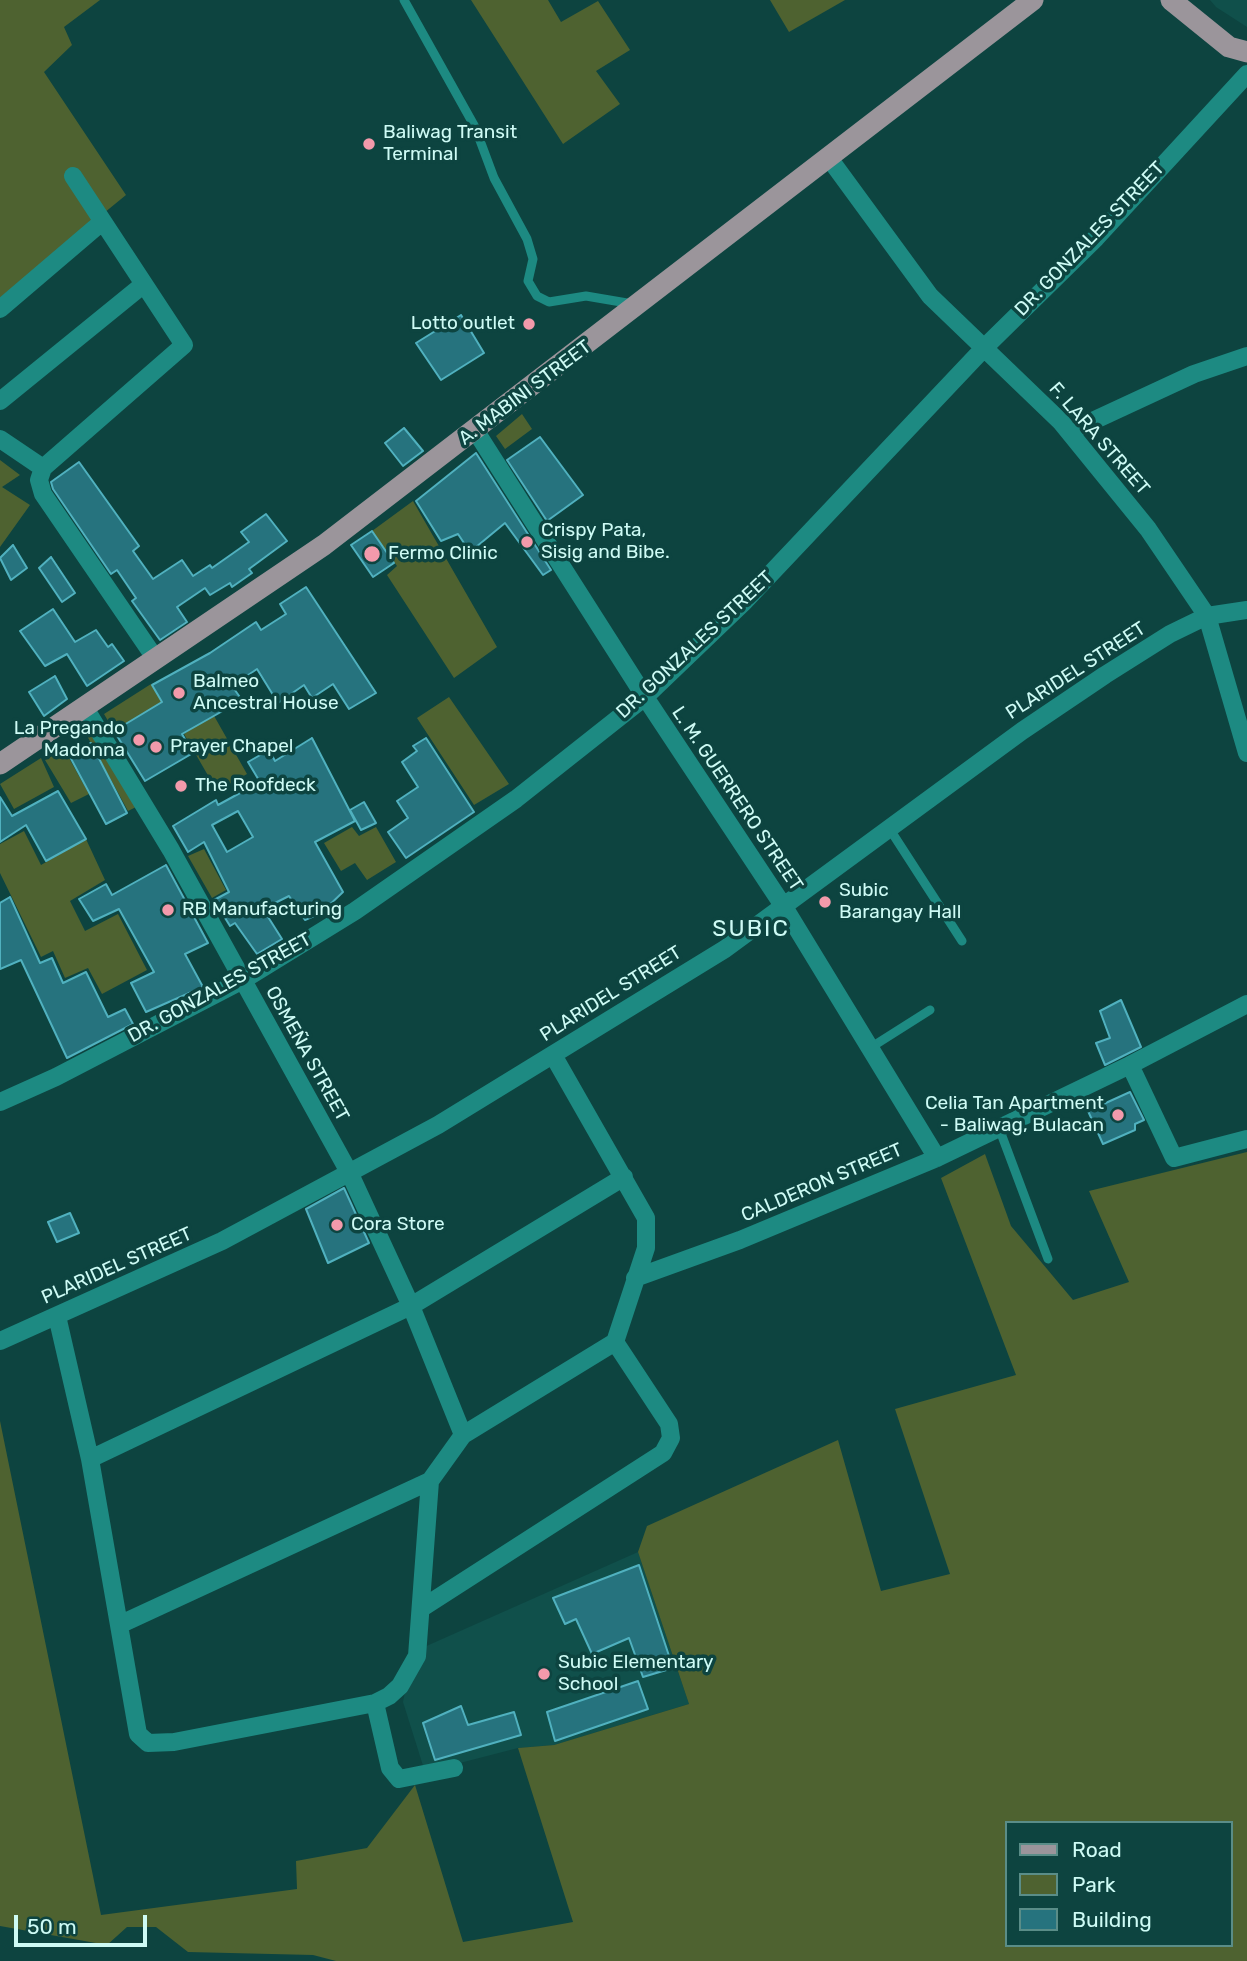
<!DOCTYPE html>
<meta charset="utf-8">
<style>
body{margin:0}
#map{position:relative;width:1247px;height:1961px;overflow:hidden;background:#0d4440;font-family:Rubik,sans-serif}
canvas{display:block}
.legend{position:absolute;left:1005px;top:1821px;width:228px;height:126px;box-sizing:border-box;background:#0d4440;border:2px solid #5a8d88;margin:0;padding:9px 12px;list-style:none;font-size:21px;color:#cefbf5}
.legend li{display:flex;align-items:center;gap:14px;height:35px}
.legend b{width:35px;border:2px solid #5a8d88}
.scale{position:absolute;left:14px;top:1915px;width:133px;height:32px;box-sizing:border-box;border:4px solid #cefbf5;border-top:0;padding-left:9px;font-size:21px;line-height:24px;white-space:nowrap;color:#cefbf5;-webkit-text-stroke:5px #0d4440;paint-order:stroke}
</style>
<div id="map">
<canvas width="1247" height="1961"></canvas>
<ul class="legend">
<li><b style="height:9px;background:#9b959b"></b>Road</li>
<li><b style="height:19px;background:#4e6230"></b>Park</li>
<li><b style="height:19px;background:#26737e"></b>Building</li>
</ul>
<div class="scale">50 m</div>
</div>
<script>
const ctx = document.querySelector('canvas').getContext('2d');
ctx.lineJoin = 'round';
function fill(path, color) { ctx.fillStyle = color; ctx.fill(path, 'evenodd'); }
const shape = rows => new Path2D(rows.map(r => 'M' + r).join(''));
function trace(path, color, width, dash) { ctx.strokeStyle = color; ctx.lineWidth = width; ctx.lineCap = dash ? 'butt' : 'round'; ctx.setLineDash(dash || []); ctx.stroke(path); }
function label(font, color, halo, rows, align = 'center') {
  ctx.font = font + ' Rubik,sans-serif'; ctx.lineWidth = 7; ctx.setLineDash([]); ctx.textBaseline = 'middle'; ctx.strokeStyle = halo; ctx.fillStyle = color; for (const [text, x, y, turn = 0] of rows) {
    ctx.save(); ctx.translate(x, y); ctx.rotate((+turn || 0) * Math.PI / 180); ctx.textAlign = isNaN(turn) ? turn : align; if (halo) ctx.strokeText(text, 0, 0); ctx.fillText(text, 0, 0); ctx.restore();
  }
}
const built = shape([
 [1210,0,1247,0,1247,27,1216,7],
 [638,1552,689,1704,554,1745,518,1748,425,1772,403,1702,413,1652]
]);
const green = shape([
 [0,0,100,0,64,27,72,45,44,72,126,195,0,298],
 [471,0,548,0,561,22,598,1,630,50,596,71,620,104,563,144],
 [770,0,845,0,789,32],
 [522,414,532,429,505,449,496,436],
 [0,460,20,475,2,487,30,505,0,547],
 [413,501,497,647,454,678,387,575,397,566,372,531],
 [151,684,162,702,114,731,104,714],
 [449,697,509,784,474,805,417,718],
 [213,714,247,774,217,791,184,734],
 [95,728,136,807,128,811,86,734],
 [64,749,89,794,71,803,45,760],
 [41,758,54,787,14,809,0,784],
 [352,827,359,836,376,827,396,862,367,880,355,863,341,871,324,843],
 [24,831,41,865,86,839,105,880,70,901,85,931,118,914,147,970,102,994,88,968,65,978,53,951,41,957,0,873,0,844],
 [204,849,226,890,212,898,188,856],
 [1247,1152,1247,1961,336,1961,313,1955,188,1952,156,1927,127,1927,107,1945,0,1926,0,1421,101,1915,297,1889,296,1861,367,1848,415,1785,463,1942,573,1922,518,1748,554,1745,689,1704,638,1552,647,1526,838,1440,881,1591,950,1574,895,1409,1016,1375,941,1178,985,1154,1011,1226,1073,1300,1129,1282,1089,1191],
 [1007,1823,1231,1823,1231,1945,1007,1945]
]);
const building = shape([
 [461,315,484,353,441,380,416,343,461,315],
 [404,428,423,451,403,466,385,443,404,428],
 [540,437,583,495,547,521,507,460,540,437],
 [476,453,551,570,543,575,505,523,470,552,458,534,441,541,416,501,476,453],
 [79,462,139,546,133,551,153,579,182,560,193,576,210,565,212,568,249,542,241,532,266,514,287,541,249,569,252,573,232,587,230,583,210,595,205,588,177,607,187,622,160,640,132,601,136,598,117,570,111,574,53,489,51,482,79,462],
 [372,531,394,563,373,577,351,545,372,531],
 [13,545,27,568,11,580,0,558,13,545],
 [51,557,75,593,62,602,39,568,51,557],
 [306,587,376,693,349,709,333,684,312,698,304,685,278,703,257,669,232,686,242,700,182,734,193,753,145,781,114,731,162,702,152,685,210,653,256,622,261,630,286,614,280,604,306,587],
 [53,609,75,642,96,630,108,647,112,644,124,661,87,686,67,654,45,666,20,631,53,609],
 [55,676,67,699,44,716,29,692,55,676],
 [312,738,355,821,315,842,343,892,321,913,305,920,289,896,263,909,282,939,257,954,235,923,230,926,214,900,229,892,204,842,188,852,173,826,216,800,218,805,260,782,248,762,269,750,275,761,312,738],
 [238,811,253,837,227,852,212,825,238,811],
 [426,738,474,812,406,858,388,832,408,818,397,801,418,787,402,762,417,751,413,746,426,738],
 [91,743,127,813,106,824,69,755,91,743],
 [58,791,86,839,46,861,26,825,0,842,0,797,12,816,58,791],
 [364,802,376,823,361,830,350,810,364,802],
 [166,865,208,943,185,954,203,987,146,1012,131,983,154,972,119,909,93,921,79,899,106,884,112,895,166,865],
 [10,897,40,963,52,958,63,983,86,972,108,1017,125,1009,133,1024,67,1058,21,960,0,969,0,903,10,897],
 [1121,1000,1141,1047,1105,1065,1096,1043,1110,1038,1100,1011,1121,1000],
 [1130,1092,1144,1120,1135,1124,1135,1130,1103,1144,1088,1111,1130,1092],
 [344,1188,369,1243,328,1263,306,1209,344,1188],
 [70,1213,79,1233,57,1242,48,1222,70,1213],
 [639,1565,673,1668,643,1677,629,1638,592,1654,576,1619,565,1624,553,1598,639,1565],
 [638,1681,648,1709,555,1741,547,1712,638,1681],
 [461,1706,468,1725,514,1712,521,1735,435,1760,423,1723,461,1706]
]);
const lane = shape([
 [404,0,475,127,494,178,527,239,533,259,528,281,537,296,549,302,586,296,633,304],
 [889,828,962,941],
 [870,1048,930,1010],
 [999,1128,1048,1259]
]);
const street = shape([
 [829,158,930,296,1061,422,1148,529,1207,616,1247,753],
 [73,176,184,345,43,468,39,480,43,494,155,658],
 [0,309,102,222],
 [0,401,144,284],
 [475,430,645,697,784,907,937,1158],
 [1069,432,1194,374,1247,356],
 [0,439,43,468],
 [85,708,171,850,350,1174,411,1306,463,1435],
 [1130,1065,1174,1158,1247,1139],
 [0,1102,56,1077,243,980,355,911,516,799,645,697,743,603,985,347,1096,238,1247,74],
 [635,1278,740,1240,937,1158,1130,1065,1247,1004],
 [57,1316,90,1459,138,1734,148,1743,174,1742,375,1703,389,1696,400,1686,417,1656,430,1481,463,1435,615,1342,646,1248,646,1218,553,1055],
 [0,1341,222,1241,438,1125,725,949,1022,731,1105,675,1170,634,1207,616,1247,610],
 [90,1459,411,1306,624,1177],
 [422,1608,663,1453,671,1438,669,1424,615,1342],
 [121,1624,430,1481],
 [375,1703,390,1768,399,1779,454,1768]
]);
const primary = shape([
 [1171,0,1229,47,1247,52],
 [0,764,324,545,1033,0]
]);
const markers = [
 [369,144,7,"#f39aab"],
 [529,324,7,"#f39aab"],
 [527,542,7,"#f39aab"],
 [372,554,9,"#f39aab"],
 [179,693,7,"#f39aab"],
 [139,740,7,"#f39aab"],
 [156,747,7,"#f39aab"],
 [181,786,7,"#f39aab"],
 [825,902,7,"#f39aab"],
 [168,910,7,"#f39aab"],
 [1118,1115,7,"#f39aab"],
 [337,1225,7,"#f39aab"],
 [544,1674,7,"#f39aab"]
];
const poiNames = [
 ["Baliwag Transit",383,133],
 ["Terminal",383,155],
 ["Lotto outlet",515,324,"right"],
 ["Crispy Pata,",541,531],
 ["Sisig and Bibe.",541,553],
 ["Fermo Clinic",388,554],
 ["Balmeo",193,682],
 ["Ancestral House",193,704],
 ["La Pregando",125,729,"right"],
 ["Madonna",125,751,"right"],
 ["Prayer Chapel",170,747],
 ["The Roofdeck",195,786],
 ["Subic",839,891],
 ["Barangay Hall",839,913],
 ["RB Manufacturing",182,910],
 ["Celia Tan Apartment",1104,1104,"right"],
 ["- Baliwag, Bulacan",1104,1126,"right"],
 ["Cora Store",351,1225],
 ["Subic Elementary",558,1663],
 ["School",558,1685]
];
const streetNames = [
 ["DR. GONZALES STREET",1090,239,-46],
 ["A. MABINI STREET",525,393,-37],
 ["F. LARA STREET",1099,439,49],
 ["DR. GONZALES STREET",695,645,-43],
 ["PLARIDEL STREET",1076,671,-33],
 ["L. M. GUERRERO STREET",737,799,56],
 ["DR. GONZALES STREET",220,988,-29],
 ["PLARIDEL STREET",611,994,-32],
 ["OSMEÑA STREET",307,1054,61],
 ["CALDERON STREET",822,1183,-23],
 ["PLARIDEL STREET",117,1266,-24]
];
const quarterNames = [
 ["SUBIC",751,929]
];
fill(built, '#10504b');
fill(green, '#4e6230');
fill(building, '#26737e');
trace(building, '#50b1bf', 2);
trace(lane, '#1d8a82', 9);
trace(street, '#1d8a82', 18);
trace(primary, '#9b959b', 21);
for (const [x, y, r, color] of markers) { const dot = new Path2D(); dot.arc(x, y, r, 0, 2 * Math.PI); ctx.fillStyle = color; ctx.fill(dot); trace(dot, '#0d4440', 2.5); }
label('19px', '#cefbf5', '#0d4440', poiNames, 'left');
label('19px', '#cefbf5', '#0d4440', streetNames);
ctx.letterSpacing = '2px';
label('23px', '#cefbf5', '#0d4440', quarterNames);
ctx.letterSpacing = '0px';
</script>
